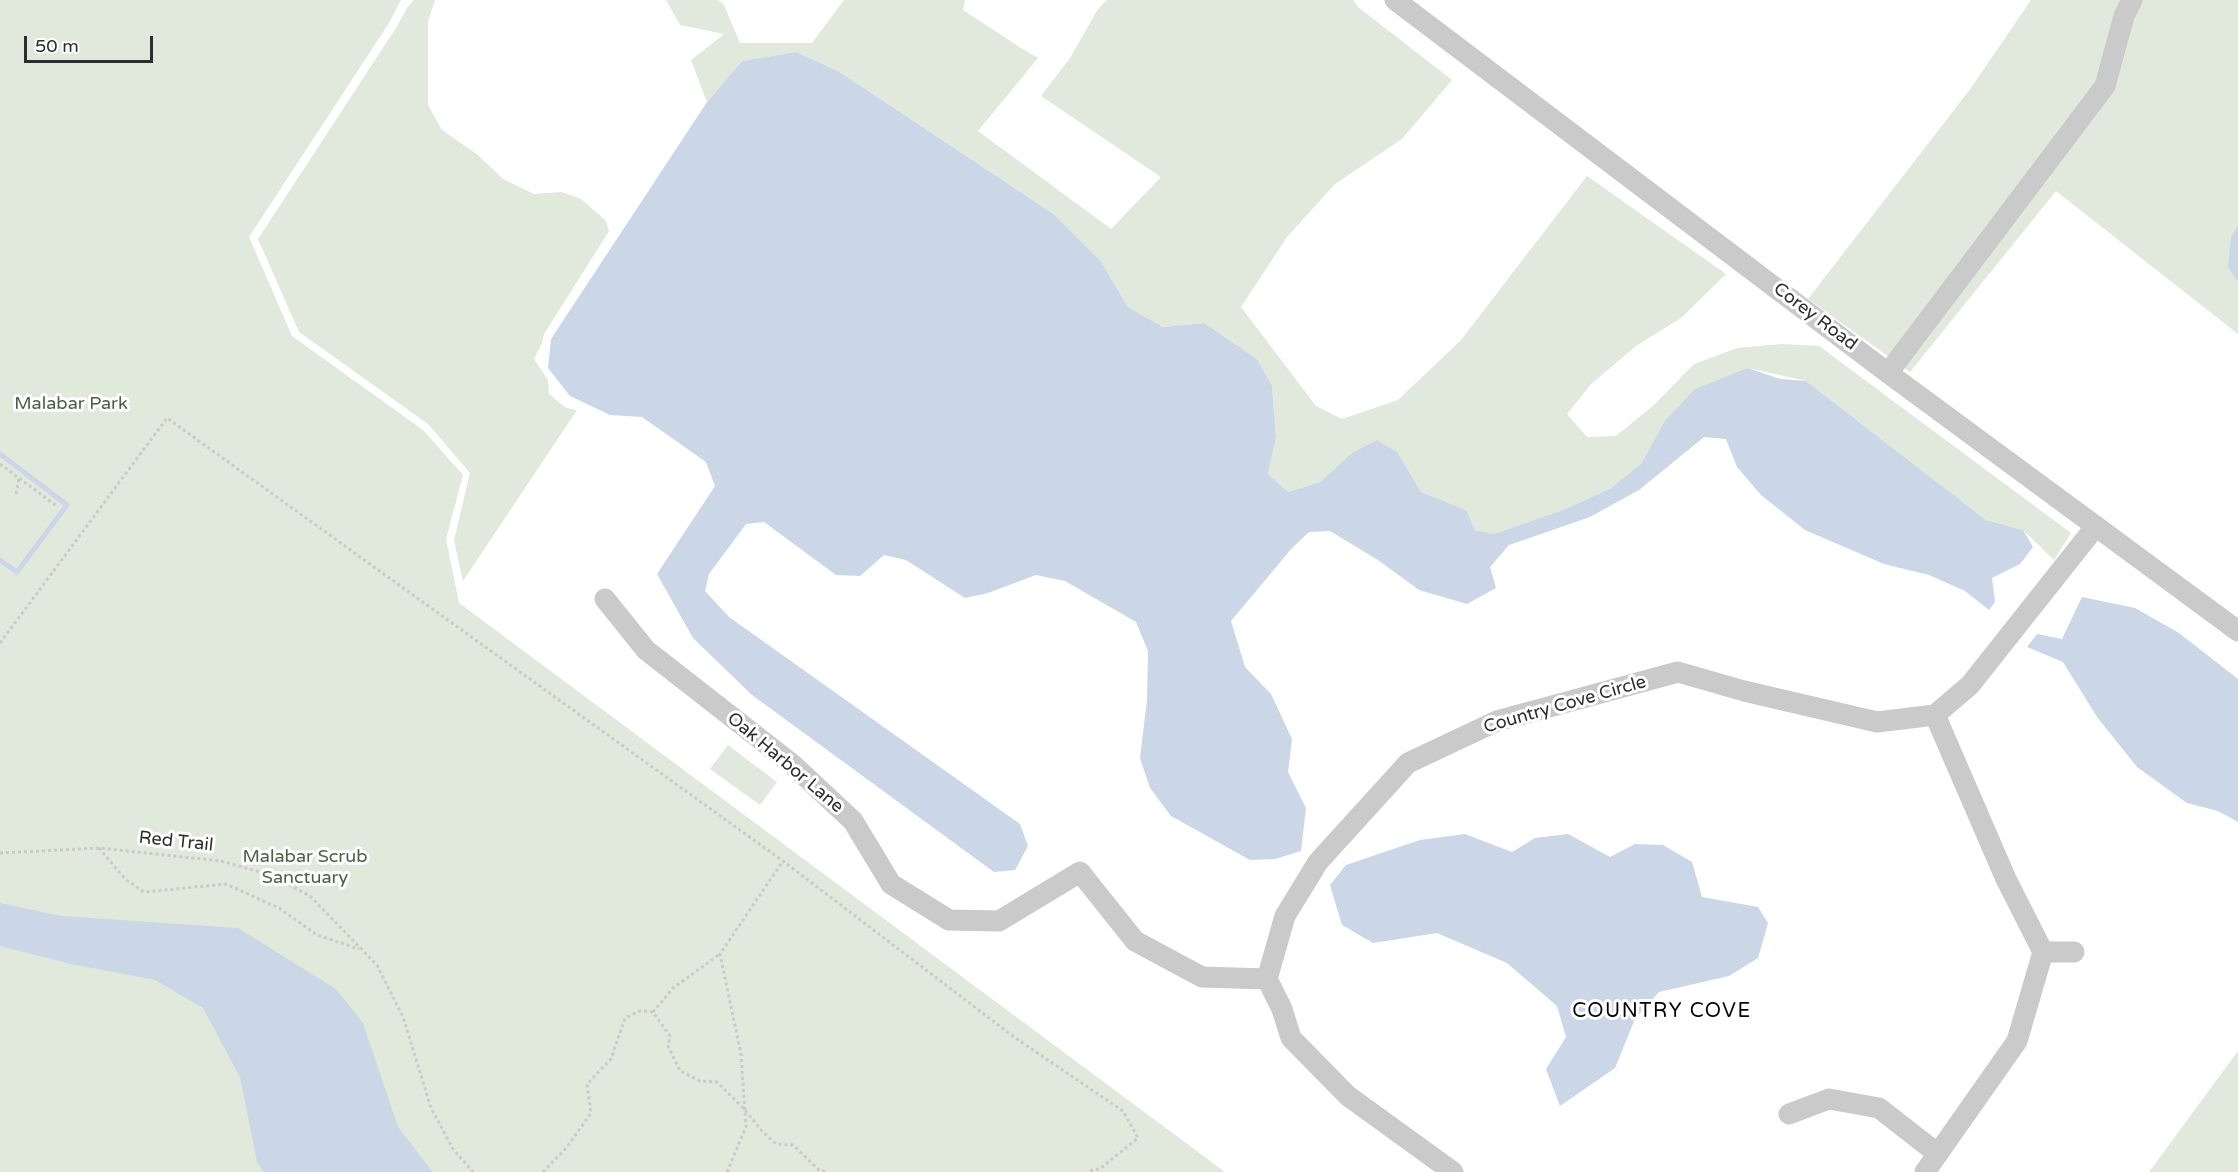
<!DOCTYPE html>
<style>
body{margin:0}
#map{position:relative;width:2238px;height:1172px;overflow:hidden;background:#fff;font-family:"Varela Round",sans-serif}
canvas{display:block}
.scale{position:absolute;left:24px;top:36px;width:129px;height:27px;box-sizing:border-box;border:3px solid #2d2d2d;border-top:0;padding-left:8px;font-size:18px;line-height:21px;white-space:nowrap;color:#2d2d2d;-webkit-text-stroke:4px #fff;paint-order:stroke}
</style>
<div id="map">
<canvas width="2238" height="1172"></canvas>
<div class="scale">50 m</div>
</div>
<script>
const ctx = document.querySelector('canvas').getContext('2d');
ctx.lineJoin = 'round';
function fill(path, color) { ctx.fillStyle = color; ctx.fill(path, 'evenodd'); }
const shape = rows => new Path2D(rows.map(r => 'M' + r).join(''));
function trace(path, color, width, dash) { ctx.strokeStyle = color; ctx.lineWidth = width; ctx.lineCap = dash ? 'butt' : 'round'; ctx.setLineDash(dash || []); ctx.stroke(path); }
function label(font, color, halo, rows, align = 'center') {
  ctx.font = font + ' "Varela Round",sans-serif'; ctx.lineWidth = 6; ctx.setLineDash([]); ctx.textBaseline = 'middle'; ctx.strokeStyle = halo; ctx.fillStyle = color; for (const [text, x, y, turn = 0] of rows) {
    ctx.save(); ctx.translate(x, y); ctx.rotate((+turn || 0) * Math.PI / 180); ctx.textAlign = isNaN(turn) ? turn : align; if (halo) ctx.strokeText(text, 0, 0); ctx.fillText(text, 0, 0); ctx.restore();
  }
}
const green = shape([
 [0,0,401,0,389,23,249,237,292,336,423,430,463,475,446,539,459,603,1225,1172,0,1172],
 [414,0,435,0,428,22,428,105,442,130,478,155,503,179,534,194,562,192,581,199,606,221,609,231,544,334,542,343,534,359,548,380,549,394,566,408,577,410,463,581,454,540,470,473,428,424,299,332,258,239,396,28,407,8],
 [666,0,718,0,724,5,740,43,812,43,844,0,965,0,963,10,1021,48,1038,58,978,131,1111,229,1161,177,1041,96,1070,58,1098,9,1107,0,1353,0,1358,7,1452,80,1402,139,1335,184,1287,237,1241,307,1316,406,1342,419,1398,400,1461,340,1587,176,1726,274,1681,318,1636,346,1591,384,1567,414,1587,437,1616,436,1654,405,1694,364,1737,348,1782,344,1819,346,2071,533,2054,560,2023,530,1986,520,1806,381,1748,368,1664,422,1641,464,1611,488,1563,510,1494,534,1475,530,1465,510,1421,492,1398,453,1352,453,1320,482,1288,492,1268,474,1276,437,1272,387,1257,359,1204,323,1163,327,1128,307,1100,260,1055,215,838,71,796,52,742,61,707,102,691,60,724,34,680,25],
 [2031,0,2238,0,2238,334,2056,191,1910,372,1808,299,1971,88],
 [728,745,777,782,760,805,710,769],
 [2238,1051,2238,1172,2149,1172]
]);
const water = shape([
 [796,52,838,71,1055,215,1100,260,1128,307,1163,327,1204,323,1257,359,1272,386,1276,437,1268,474,1288,492,1320,482,1352,453,1377,440,1398,453,1421,492,1466,510,1475,530,1494,534,1563,510,1611,488,1641,464,1664,422,1695,389,1748,368,1780,379,1806,381,1986,520,2023,530,2033,547,2020,564,1992,578,1995,602,1989,610,1965,591,1929,575,1884,564,1805,530,1761,495,1737,467,1726,439,1704,437,1639,490,1590,517,1509,545,1490,567,1496,588,1467,604,1419,590,1378,560,1330,531,1309,532,1292,548,1231,621,1245,667,1271,694,1292,739,1288,772,1306,808,1301,851,1275,859,1250,860,1171,816,1150,788,1140,758,1147,700,1148,651,1136,622,1065,581,1036,575,988,593,965,598,906,560,884,555,860,576,836,575,764,522,746,524,709,574,705,591,729,617,1020,824,1028,846,1015,870,994,872,752,695,693,638,657,574,715,486,706,462,642,417,610,415,570,396,548,368,551,339,707,102,742,61],
 [2238,226,2238,282,2228,267,2231,237],
 [2082,597,2135,608,2179,633,2238,679,2238,822,2218,811,2187,803,2137,767,2097,717,2063,662,2027,647,2037,634,2062,639],
 [1465,834,1512,852,1535,838,1568,834,1610,857,1635,844,1663,845,1692,862,1702,897,1758,907,1768,923,1758,958,1729,976,1659,992,1635,1019,1615,1068,1560,1106,1546,1069,1566,1037,1557,1006,1507,963,1437,933,1373,943,1342,925,1330,885,1346,865,1420,840],
 [0,903,61,916,238,928,336,989,363,1023,398,1127,433,1172,264,1172,257,1162,240,1077,203,1008,155,980,71,964,0,946]
]);
const stream = shape([
 [0,454,67,505,17,572,0,560]
]);
const path = shape([
 [0,464,58,507],
 [16,494,19,478],
 [0,643,167,418,783,861,1014,1037,1123,1111,1138,1138,1101,1168,1087,1172],
 [99,848,125,879,144,892,226,884,279,908,317,935,359,949],
 [0,853,99,848,221,861,271,875,310,896,377,965,403,1017,431,1108,453,1149,473,1172],
 [653,1012,673,988,720,954],
 [543,1172,567,1147,591,1113,587,1084,611,1059,625,1018,640,1011,653,1012,670,1036,668,1046,680,1071,700,1081,717,1082,745,1110,762,1131,776,1144,793,1145,819,1170,828,1172],
 [727,1172,746,1127,741,1054,720,954,783,861]
]);
const minor = shape([
 [1395,0,1888,373,2238,631],
 [1888,373,2105,86,2124,16,2132,0],
 [605,599,646,650,792,764,853,821,891,884,949,920,999,921,1080,872,1135,941,1202,977,1267,979],
 [2043,952,2074,952],
 [1789,1114,1829,1099,1879,1108,1938,1154],
 [1453,1172,1348,1096,1291,1038,1282,1009,1267,979,1285,916,1318,862,1408,763,1497,721,1678,672,1744,691,1877,722,1935,715,1970,685,2096,526],
 [1925,1172,2017,1041,2043,952,2006,879,1935,715]
]);
const streetNames = [
 ["Corey Road",1815,317,37],
 ["Country Cove Circle",1565,705,-16],
 ["Oak Harbor Lane",785,763,40],
 ["Red Trail",176,842,6]
];
const parkNames = [
 ["Malabar Park",71,404],
 ["Malabar Scrub",305,857],
 ["Sanctuary",305,878]
];
const neighbourhoodNames = [
 ["COUNTRY COVE",1662,1012]
];
fill(green, '#e1e9dc');
fill(water, '#cbd6e7');
trace(stream, '#cbd6e7', 5);
trace(path, '#cacaca', 3, [3, 3]);
trace(minor, '#cacaca', 21);
label('18px', '#2d2d2d', '#fff', streetNames);
label('18px', '#496340', '#fff', parkNames);
ctx.letterSpacing = '1.5px';
label('20px', '#000', '#fff', neighbourhoodNames);
ctx.letterSpacing = '0px';
</script>
